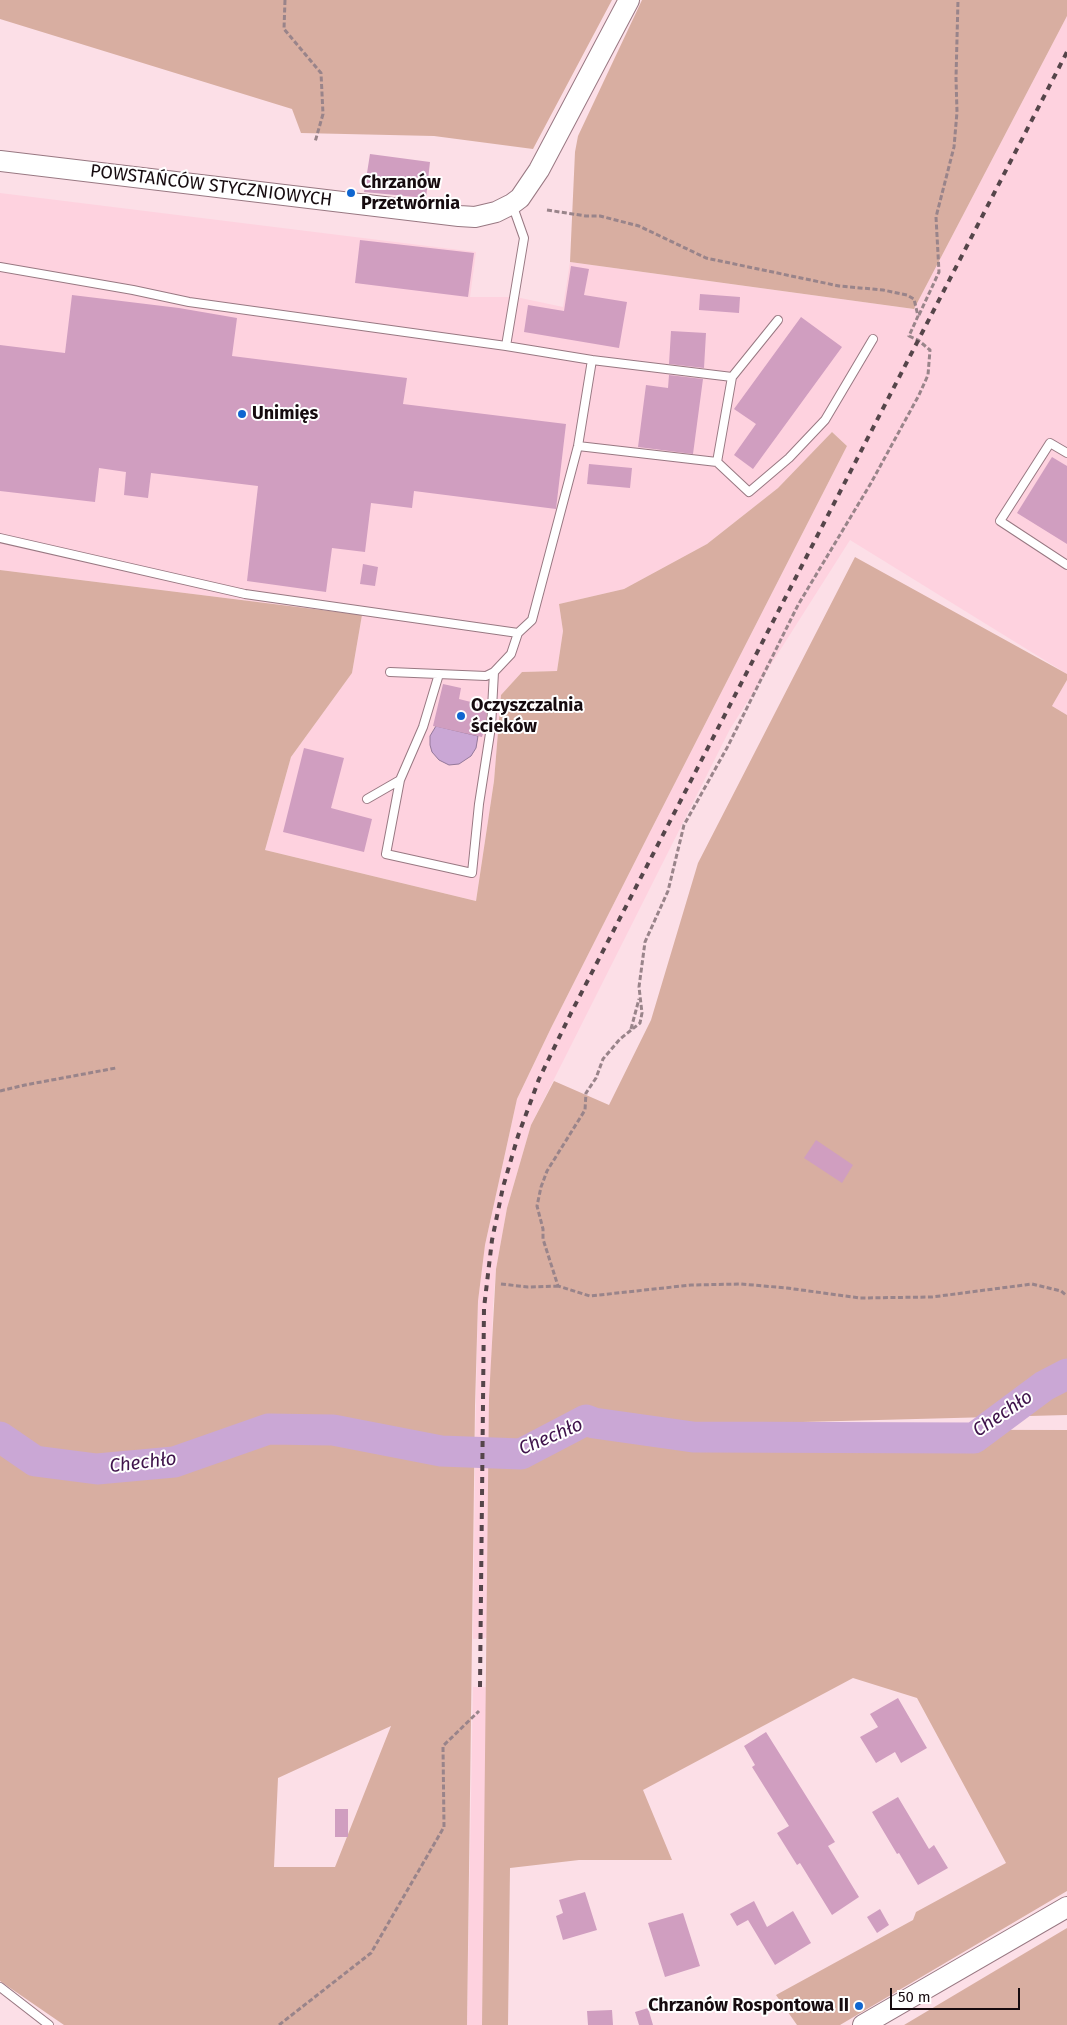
<!DOCTYPE html>
<meta charset="utf-8">
<style>
body{margin:0}
#map{position:relative;width:1067px;height:2025px;overflow:hidden;background:#fcdfe7;font-family:"Fira Sans",sans-serif}
canvas{display:block}
.scale{position:absolute;left:890px;top:1988px;width:130px;height:22px;box-sizing:border-box;border:2px solid #160b0f;border-top:0;padding-left:6px;font-size:15px;line-height:18px;white-space:nowrap;color:#160b0f;-webkit-text-stroke:4px #fff;paint-order:stroke}
</style>
<div id="map">
<canvas width="1067" height="2025"></canvas>
<div class="scale">50 m</div>
</div>
<script>
const ctx = document.querySelector('canvas').getContext('2d');
ctx.lineJoin = 'round';
function fill(path, color) { ctx.fillStyle = color; ctx.fill(path, 'evenodd'); }
const shape = rows => new Path2D(rows.map(r => 'M' + r).join(''));
function trace(path, color, width, dash) { ctx.strokeStyle = color; ctx.lineWidth = width; ctx.lineCap = dash ? 'butt' : 'round'; ctx.setLineDash(dash || []); ctx.stroke(path); }
function label(font, color, halo, rows, align = 'center') {
  ctx.font = font + ' "Fira Sans",sans-serif'; ctx.lineWidth = 4; ctx.setLineDash([]); ctx.textBaseline = 'middle'; ctx.strokeStyle = halo; ctx.fillStyle = color; for (const [text, x, y, turn = 0] of rows) {
    ctx.save(); ctx.translate(x, y); ctx.rotate((+turn || 0) * Math.PI / 180); ctx.textAlign = isNaN(turn) ? turn : align; if (halo) ctx.strokeText(text, 0, 0); ctx.fillText(text, 0, 0); ctx.restore();
  }
}
const built = shape([
 [1067,16,1067,674,850,540,730,729,531,1125,507,1208,496,1269,493,1306,489,1445,475,1445,478,1301,485,1245,517,1099,551,1028,651,830,847,446,832,432,778,488,707,544,624,589,559,604,563,631,557,671,522,672,501,695,494,781,476,901,265,850,291,757,352,673,362,615,0,570,0,193,476,252,470,297,516,297,563,307,570,262,914,309],
 [1067,680,1067,715,1052,706],
 [475,1463,489,1463,488,1638,473,1639],
 [473,1687,487,1687,482,2025,467,2025]
]);
const green = shape([
 [0,0,612,0,533,149,434,136,301,133,292,109,0,19],
 [642,0,1067,0,1067,16,914,309,570,262,575,152,578,136],
 [832,432,847,446,651,830,551,1028,517,1099,485,1245,478,1301,475,1406,467,2025,64,2025,0,1981,0,570,362,615,352,673,291,757,265,850,476,901,494,781,501,695,522,672,557,671,563,631,559,604,624,589,707,544,778,488],
 [391,1726,335,1867,274,1867,278,1778],
 [855,557,1067,674,1067,680,1052,706,1067,715,1067,1415,539,1429,1067,1430,1067,1891,840,2025,797,2025,776,1995,913,1920,916,1912,1006,1863,917,1698,853,1678,643,1790,672,1860,579,1860,510,1868,508,2025,482,2025,489,1398,496,1269,507,1208,531,1125,554,1081,609,1105,651,1020,698,863],
 [1067,1928,1067,2025,904,2025]
]);
const water = shape([
 [436,726,478,736,476,748,471,756,459,764,449,765,439,760,432,752,430,745,430,736,436,726]
]);
const stream = shape([
 [594,1423,594,1410]
]);
const river = shape([
 [0,1437,35,1461,97,1469,174,1462,268,1429,333,1430,441,1451,521,1454,586,1420,594,1423,693,1437,974,1438,1044,1386,1067,1374]
]);
const building = shape([
 [370,154,430,162,426,198,364,192],
 [360,240,474,253,468,297,355,283],
 [571,266,589,269,584,295,627,302,619,348,524,332,528,305,564,311],
 [700,294,740,297,739,313,699,310],
 [72,295,179,308,237,318,232,356,407,378,403,404,566,424,556,509,414,491,412,508,371,503,365,552,332,548,326,592,247,581,258,486,151,473,148,498,124,495,126,472,99,468,95,502,0,491,0,345,65,353],
 [801,317,842,347,753,469,734,455,756,424,734,409],
 [671,331,706,333,704,368,669,364],
 [669,375,703,379,693,454,638,447,646,385,668,388],
 [1052,457,1067,466,1067,544,1017,513],
 [589,464,632,468,630,488,587,484],
 [363,564,378,567,375,586,360,584],
 [443,684,461,688,459,699,487,706,486,724,482,737,433,726],
 [304,748,344,758,331,808,372,819,364,852,283,832],
 [816,1140,853,1165,842,1183,804,1158],
 [898,1698,927,1748,901,1763,895,1752,876,1763,860,1737,878,1727,870,1714],
 [766,1732,835,1842,828,1846,859,1897,832,1915,800,1863,797,1865,777,1833,789,1826,752,1767,755,1765,744,1746],
 [898,1797,929,1849,934,1845,948,1868,918,1885,899,1853,897,1854,872,1812],
 [335,1809,348,1809,348,1837,335,1837],
 [585,1892,597,1930,563,1940,556,1916,563,1913,559,1900],
 [754,1901,767,1927,793,1911,811,1943,775,1965,748,1920,737,1926,730,1914],
 [880,1909,889,1925,877,1933,867,1917],
 [683,1913,700,1966,665,1977,648,1923],
 [648,2008,653,2025,639,2025,635,2012],
 [612,2010,613,2025,588,2025,587,2011]
]);
const path = shape([
 [285,0,284,29,321,73,323,114,315,142],
 [547,210,586,216,600,216,639,226,706,258,839,286,883,290,907,295,914,299,918,316,909,336,918,340,930,350,928,375,919,395,871,483,798,605,728,746,684,825,668,891,645,942,639,987,642,1013,640,1023,620,1039,603,1059,596,1078,586,1093,585,1110,547,1171,541,1187,537,1206,543,1229,543,1239,558,1286,590,1296,691,1285,741,1284,787,1288,860,1298,932,1297,1032,1284,1061,1291,1067,1296],
 [919,315,939,272,936,217,954,147,957,112,956,78,958,0],
 [631,1029,639,999],
 [0,1091,25,1085,116,1068],
 [501,1284,528,1287,558,1286],
 [279,2025,371,1953,444,1827,443,1746,479,1711]
]);
const service = shape([
 [0,267,133,290,189,302,506,346,524,238,512,204],
 [506,346,592,360,732,377,778,320],
 [732,377,717,462,749,492,789,458,825,420,873,339],
 [578,446,717,462],
 [1067,453,1050,443,1000,521,1067,565],
 [0,538,245,594,518,633],
 [390,672,486,676,494,672,511,654,518,633,532,620,537,601,578,446,592,360],
 [400,780,386,854,472,873,479,804,491,727,494,672],
 [367,799,400,780,423,727,439,674],
 [0,1987,49,2025]
]);
const tertiary = shape([
 [0,161,459,216,475,217,496,212,512,204,520,198,539,170,629,0],
 [863,2025,1067,1907]
]);
const rail = shape([
 [480,1687,484,1308,492,1240,503,1187,518,1136,539,1079,571,1013,1067,52]
]);
const markers = [
 [351,193,5,"#0f66d0"],
 [242,414,5,"#0f66d0"],
 [461,716,5,"#0f66d0"],
 [859,2006,5,"#0f66d0"]
];
const poiNames = [
 ["Chrzanów",361,183],
 ["Przetwórnia",361,204],
 ["Unimięs",252,414],
 ["Oczyszczalnia",471,706],
 ["ścieków",471,727],
 ["Chrzanów Rospontowa II",849,2006,"right"]
];
const streetNames = [
 ["POWSTAŃCÓW STYCZNIOWYCH",211,186,7]
];
const waterNames = [
 ["Chechło",1003,1414,-34],
 ["Chechło",551,1437,-23],
 ["Chechło",143,1463,-7]
];
fill(built, '#fed2df');
fill(green, '#d8aea1');
fill(water, '#caa7d5');
trace(water, '#94789a', 1);
trace(stream, '#94789a', 5);
trace(river, '#caa7d5', 31);
fill(building, '#d09ec0');
trace(service, '#987882', 10);
trace(tertiary, '#987882', 22);
trace(path, '#99848a', 3, [5, 2.5]);
trace(service, '#fff', 8);
trace(tertiary, '#fff', 20);
trace(rail, '#55454a', 4, [6, 6]);
for (const [x, y, r, color] of markers) { const dot = new Path2D(); dot.arc(x, y, r, 0, 2 * Math.PI); ctx.fillStyle = color; ctx.fill(dot); trace(dot, '#fff', 2); }
label('bold 18px', '#160b0f', '#fff', poiNames, 'left');
label('18px', '#160b0f', '#fff', streetNames);
label('italic 19px', '#3f134b', '#fff', waterNames);
</script>
